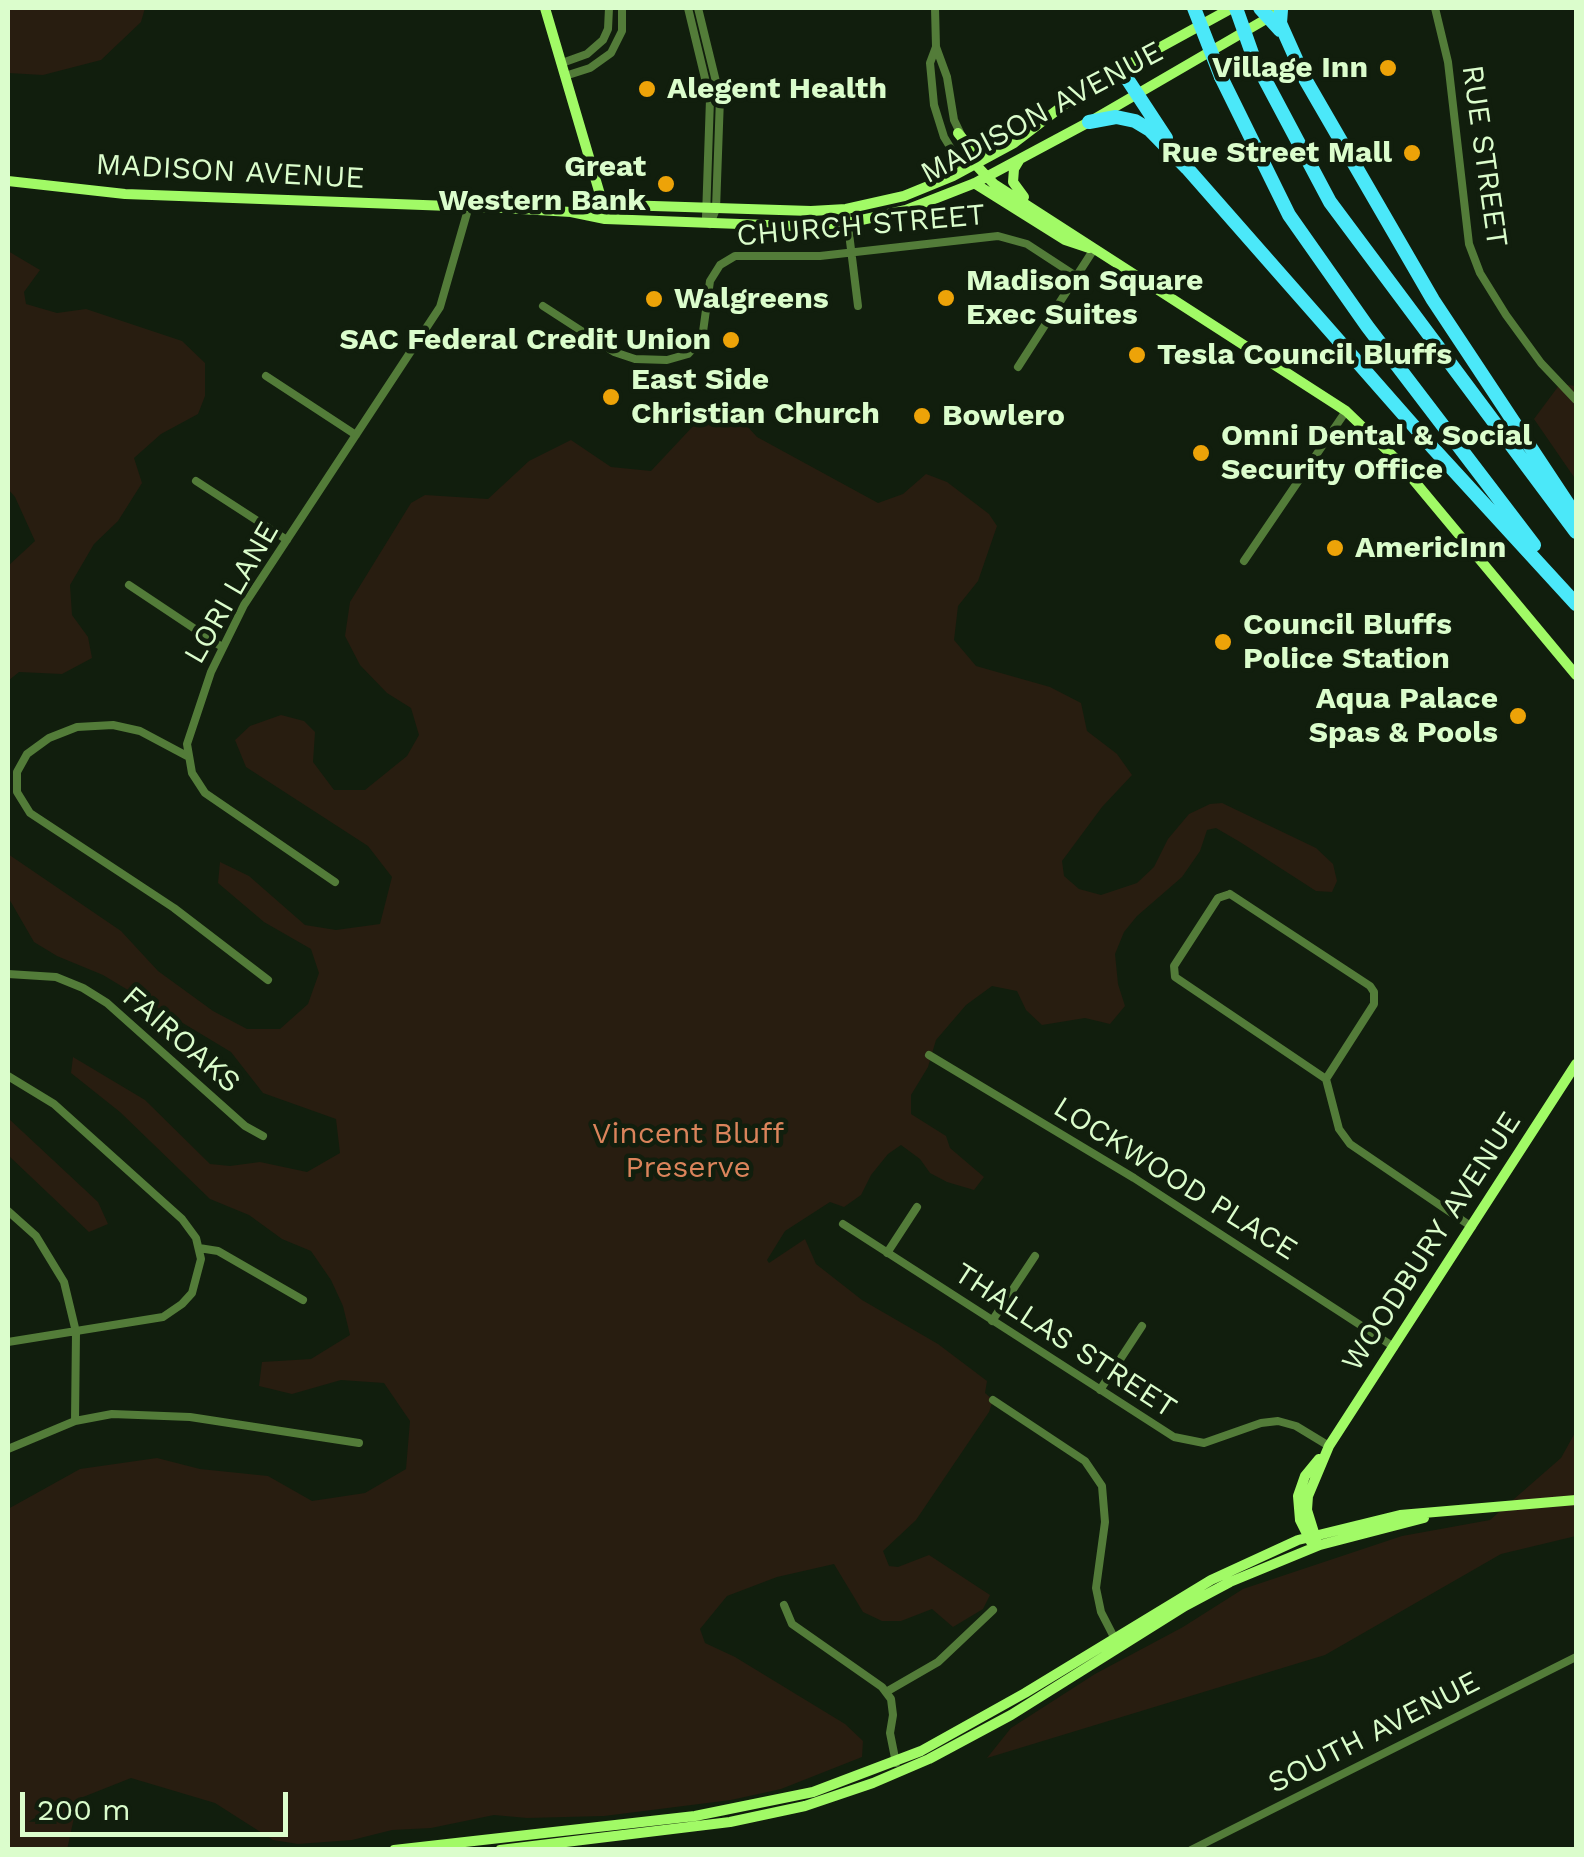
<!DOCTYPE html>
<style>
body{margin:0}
#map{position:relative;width:1584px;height:1857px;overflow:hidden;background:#111e0d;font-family:"Work Sans",sans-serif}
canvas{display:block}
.frame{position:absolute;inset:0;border:10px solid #dbfdcc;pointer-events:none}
.scale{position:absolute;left:20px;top:1792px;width:268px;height:45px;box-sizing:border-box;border:5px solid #dbfdcc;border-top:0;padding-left:12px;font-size:30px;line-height:35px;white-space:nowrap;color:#dbfdcc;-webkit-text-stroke:8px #111e0d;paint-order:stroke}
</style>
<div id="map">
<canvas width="1584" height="1857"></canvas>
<div class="frame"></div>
<div class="scale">200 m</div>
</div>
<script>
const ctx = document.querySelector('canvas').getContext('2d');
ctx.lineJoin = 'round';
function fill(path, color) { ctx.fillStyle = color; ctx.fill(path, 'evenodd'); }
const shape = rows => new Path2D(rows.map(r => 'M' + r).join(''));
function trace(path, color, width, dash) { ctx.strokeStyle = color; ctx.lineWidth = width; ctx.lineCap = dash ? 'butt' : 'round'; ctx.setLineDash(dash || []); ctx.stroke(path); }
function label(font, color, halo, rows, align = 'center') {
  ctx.font = font + ' "Work Sans",sans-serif'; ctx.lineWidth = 9; ctx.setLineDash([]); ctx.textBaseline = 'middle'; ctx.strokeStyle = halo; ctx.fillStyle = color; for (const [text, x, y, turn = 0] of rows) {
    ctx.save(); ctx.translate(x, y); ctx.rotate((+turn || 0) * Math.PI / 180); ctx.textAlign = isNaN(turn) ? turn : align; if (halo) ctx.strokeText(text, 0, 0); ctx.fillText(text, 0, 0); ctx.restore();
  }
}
const green = shape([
 [8,8,145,8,141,22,101,60,43,75,8,73],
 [8,251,40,270,24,292,26,304,57,313,86,309,182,341,205,363,205,396,198,414,161,434,134,458,142,483,118,521,94,544,70,585,72,615,88,637,92,658,62,674,19,672,8,681,8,566,35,541,15,497,8,489],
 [1560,384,1576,386,1576,480,1534,419],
 [711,407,735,413,757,437,878,503,903,494,926,474,947,482,989,514,997,526,978,581,958,606,954,640,976,666,1050,687,1081,703,1087,731,1117,754,1132,775,1102,807,1062,861,1064,876,1079,889,1101,895,1137,883,1154,867,1168,839,1189,814,1210,804,1222,803,1316,848,1333,864,1337,881,1332,892,1316,891,1240,842,1216,828,1207,830,1200,851,1182,877,1137,916,1124,932,1115,954,1118,984,1125,1006,1110,1024,1085,1018,1042,1025,1026,1010,1017,991,992,986,966,1005,936,1040,928,1067,911,1095,911,1114,946,1136,950,1148,984,1177,974,1190,947,1182,930,1173,920,1159,901,1145,888,1154,871,1175,861,1195,844,1207,830,1202,785,1231,767,1260,769,1263,805,1239,816,1264,862,1300,938,1344,987,1381,985,1393,993,1400,989,1412,916,1520,883,1551,889,1566,898,1567,929,1555,990,1595,983,1609,953,1627,932,1609,901,1621,882,1621,863,1612,834,1564,777,1577,727,1596,700,1629,705,1643,735,1657,845,1724,863,1741,862,1757,781,1789,731,1800,604,1816,527,1818,494,1815,431,1828,392,1830,352,1840,298,1844,273,1840,215,1803,131,1778,78,1799,67,1850,8,1849,8,1509,80,1469,157,1458,200,1469,268,1476,312,1501,365,1493,406,1469,410,1421,384,1383,341,1380,292,1394,259,1386,262,1362,311,1359,350,1335,343,1306,331,1280,311,1251,282,1239,249,1215,210,1199,120,1112,71,1073,73,1057,145,1100,210,1164,230,1166,260,1162,307,1172,340,1153,336,1119,263,1093,231,1052,103,975,57,956,34,942,8,897,8,854,121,931,158,971,213,1011,247,1029,280,1029,308,1004,319,973,311,949,264,922,218,883,220,862,249,876,305,925,336,930,380,924,392,877,368,846,246,767,235,740,250,726,281,715,304,721,315,732,313,762,334,790,365,790,407,756,419,735,411,708,387,693,360,665,345,636,350,602,411,503,425,495,488,499,529,461,571,440,611,467,651,471],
 [8,1118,98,1202,108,1224,89,1232,8,1155],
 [1576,1431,1576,1536,1501,1554,1325,1655,987,1758,1011,1728,1095,1674,1183,1627,1243,1589,1402,1536,1490,1520,1561,1458]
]);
const street = shape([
 [688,8,710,99,706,217,710,224],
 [698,8,720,98,716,209,710,224],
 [935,8,936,47,930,63,934,105,944,137,964,170],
 [1435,8,1448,62,1469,244,1480,273,1506,315,1541,363,1576,400],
 [936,47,947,77,954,120,975,164],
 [562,63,587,54,603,40,608,29,609,8],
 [565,76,590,68,611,53,622,31,622,8],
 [846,209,858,306],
 [543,306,614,352,635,359,667,360,688,354,702,339,710,281,720,265,735,256,820,256,998,236,1027,244,1076,276],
 [1018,367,1094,249],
 [266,376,356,435],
 [196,481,287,540],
 [1244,561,1346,411],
 [129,585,222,647],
 [187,756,140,731,113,725,77,727,49,738,27,754,17,772,17,792,30,813,174,908,268,980],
 [335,882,205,793,192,773,187,744,211,672,244,605,440,307,469,206],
 [1230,894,1370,986,1374,992,1374,1004,1326,1079,1175,977,1174,966,1218,898,1230,894],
 [8,974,56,977,83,988,107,1003,245,1126,263,1136],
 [929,1055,1134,1178,1394,1347],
 [8,1076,54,1104,182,1219,196,1238,201,1259,192,1293,182,1304,163,1317,8,1342],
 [1326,1079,1339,1129,1350,1144,1472,1227],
 [8,1211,36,1236,64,1282,76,1332,75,1421],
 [843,1224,1174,1437,1204,1443,1261,1423,1278,1421,1296,1426,1329,1446],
 [199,1248,218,1251,303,1300],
 [887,1253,917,1207],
 [992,1321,1035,1256],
 [1100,1390,1142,1326],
 [993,1400,1085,1461,1102,1486,1105,1522,1096,1588,1101,1612,1117,1643],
 [8,1449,75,1421,112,1414,190,1417,359,1443],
 [784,1605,792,1624,882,1687,891,1699,893,1715,890,1733,896,1763],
 [886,1692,938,1662,993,1610],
 [1191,1850,1576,1657]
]);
const secondary = shape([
 [545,8,604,208],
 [958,133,967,144,977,148,1003,146],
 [1020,159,1014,169,1013,182,1024,197],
 [975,164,994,184,1346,411,1396,459,1576,675],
 [8,181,125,194,504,208,571,212,605,219,794,226,848,223,906,210,975,183,1089,122,1273,15],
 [974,183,1065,240,1089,248],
 [572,211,586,207,622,205,811,211,846,209,904,196,953,176,1014,143,1086,88,1232,8],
 [1316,1539,1307,1510,1308,1496,1329,1446,1576,1064],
 [1311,1542,1300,1520,1298,1496,1305,1476,1319,1459],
 [394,1850,695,1816,813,1792,921,1751,1025,1693,1211,1580,1298,1540,1400,1515,1576,1500],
 [500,1850,730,1822,805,1806,873,1783,929,1759,1011,1715,1185,1606,1230,1582,1320,1545,1424,1518]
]);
const highway = shape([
 [1260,8,1280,30],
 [1281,10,1280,23,1305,79,1433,300,1576,516],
 [1254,59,1330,202,1576,532],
 [1120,68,1166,138],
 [1221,77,1289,215,1367,326,1534,545],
 [1089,122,1116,117,1135,121,1150,130,1187,168,1433,448,1576,604]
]);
const highwayBridge = shape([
 [1194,8,1221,77],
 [1236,8,1254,59]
]);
const markers = [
 [1388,68,10,"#eda308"],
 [647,89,10,"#eda308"],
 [1412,153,10,"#eda308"],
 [666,184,10,"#eda308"],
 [946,298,10,"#eda308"],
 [654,299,10,"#eda308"],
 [731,340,10,"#eda308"],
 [1137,355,10,"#eda308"],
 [611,397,10,"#eda308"],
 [922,416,10,"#eda308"],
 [1201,453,10,"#eda308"],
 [1335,548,10,"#eda308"],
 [1223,642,10,"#eda308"],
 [1518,716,10,"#eda308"]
];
const poiNames = [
 ["Village Inn",1368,68,"right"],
 ["Alegent Health",667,89],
 ["Rue Street Mall",1392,153,"right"],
 ["Great",646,167,"right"],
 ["Western Bank",646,201,"right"],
 ["Madison Square",966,281],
 ["Exec Suites",966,315],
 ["Walgreens",674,299],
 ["SAC Federal Credit Union",711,340,"right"],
 ["Tesla Council Bluffs",1157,355],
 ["East Side",631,380],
 ["Christian Church",631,414],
 ["Bowlero",942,416],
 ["Omni Dental & Social",1221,436],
 ["Security Office",1221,470],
 ["AmericInn",1355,548],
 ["Council Bluffs",1243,625],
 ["Police Station",1243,659],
 ["Aqua Palace",1498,699,"right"],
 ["Spas & Pools",1498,733,"right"]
];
const streetNames = [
 ["MADISON AVENUE",1042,113,-28],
 ["RUE STREET",1484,156,82],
 ["MADISON AVENUE",230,172,3],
 ["CHURCH STREET",861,226,-5],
 ["LORI LANE",232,593,-60],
 ["FAIROAKS",181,1040,41],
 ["LOCKWOOD PLACE",1175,1179,32],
 ["WOODBURY AVENUE",1432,1242,-57],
 ["THALLAS STREET",1065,1341,33],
 ["SOUTH AVENUE",1374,1733,-27]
];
const parkNames = [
 ["Vincent Bluff",688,1134],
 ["Preserve",688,1168]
];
fill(green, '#281d10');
trace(street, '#537c39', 8);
trace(secondary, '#a1fa66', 10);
trace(highway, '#4be8f9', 14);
trace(highwayBridge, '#4be8f9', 14);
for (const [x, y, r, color] of markers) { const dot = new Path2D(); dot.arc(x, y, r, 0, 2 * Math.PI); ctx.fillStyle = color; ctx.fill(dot); trace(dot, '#111e0d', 4); }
label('bold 30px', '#dbfdcc', '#111e0d', poiNames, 'left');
label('30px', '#dbfdcc', '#111e0d', streetNames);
label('30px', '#da845b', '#111e0d', parkNames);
</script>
